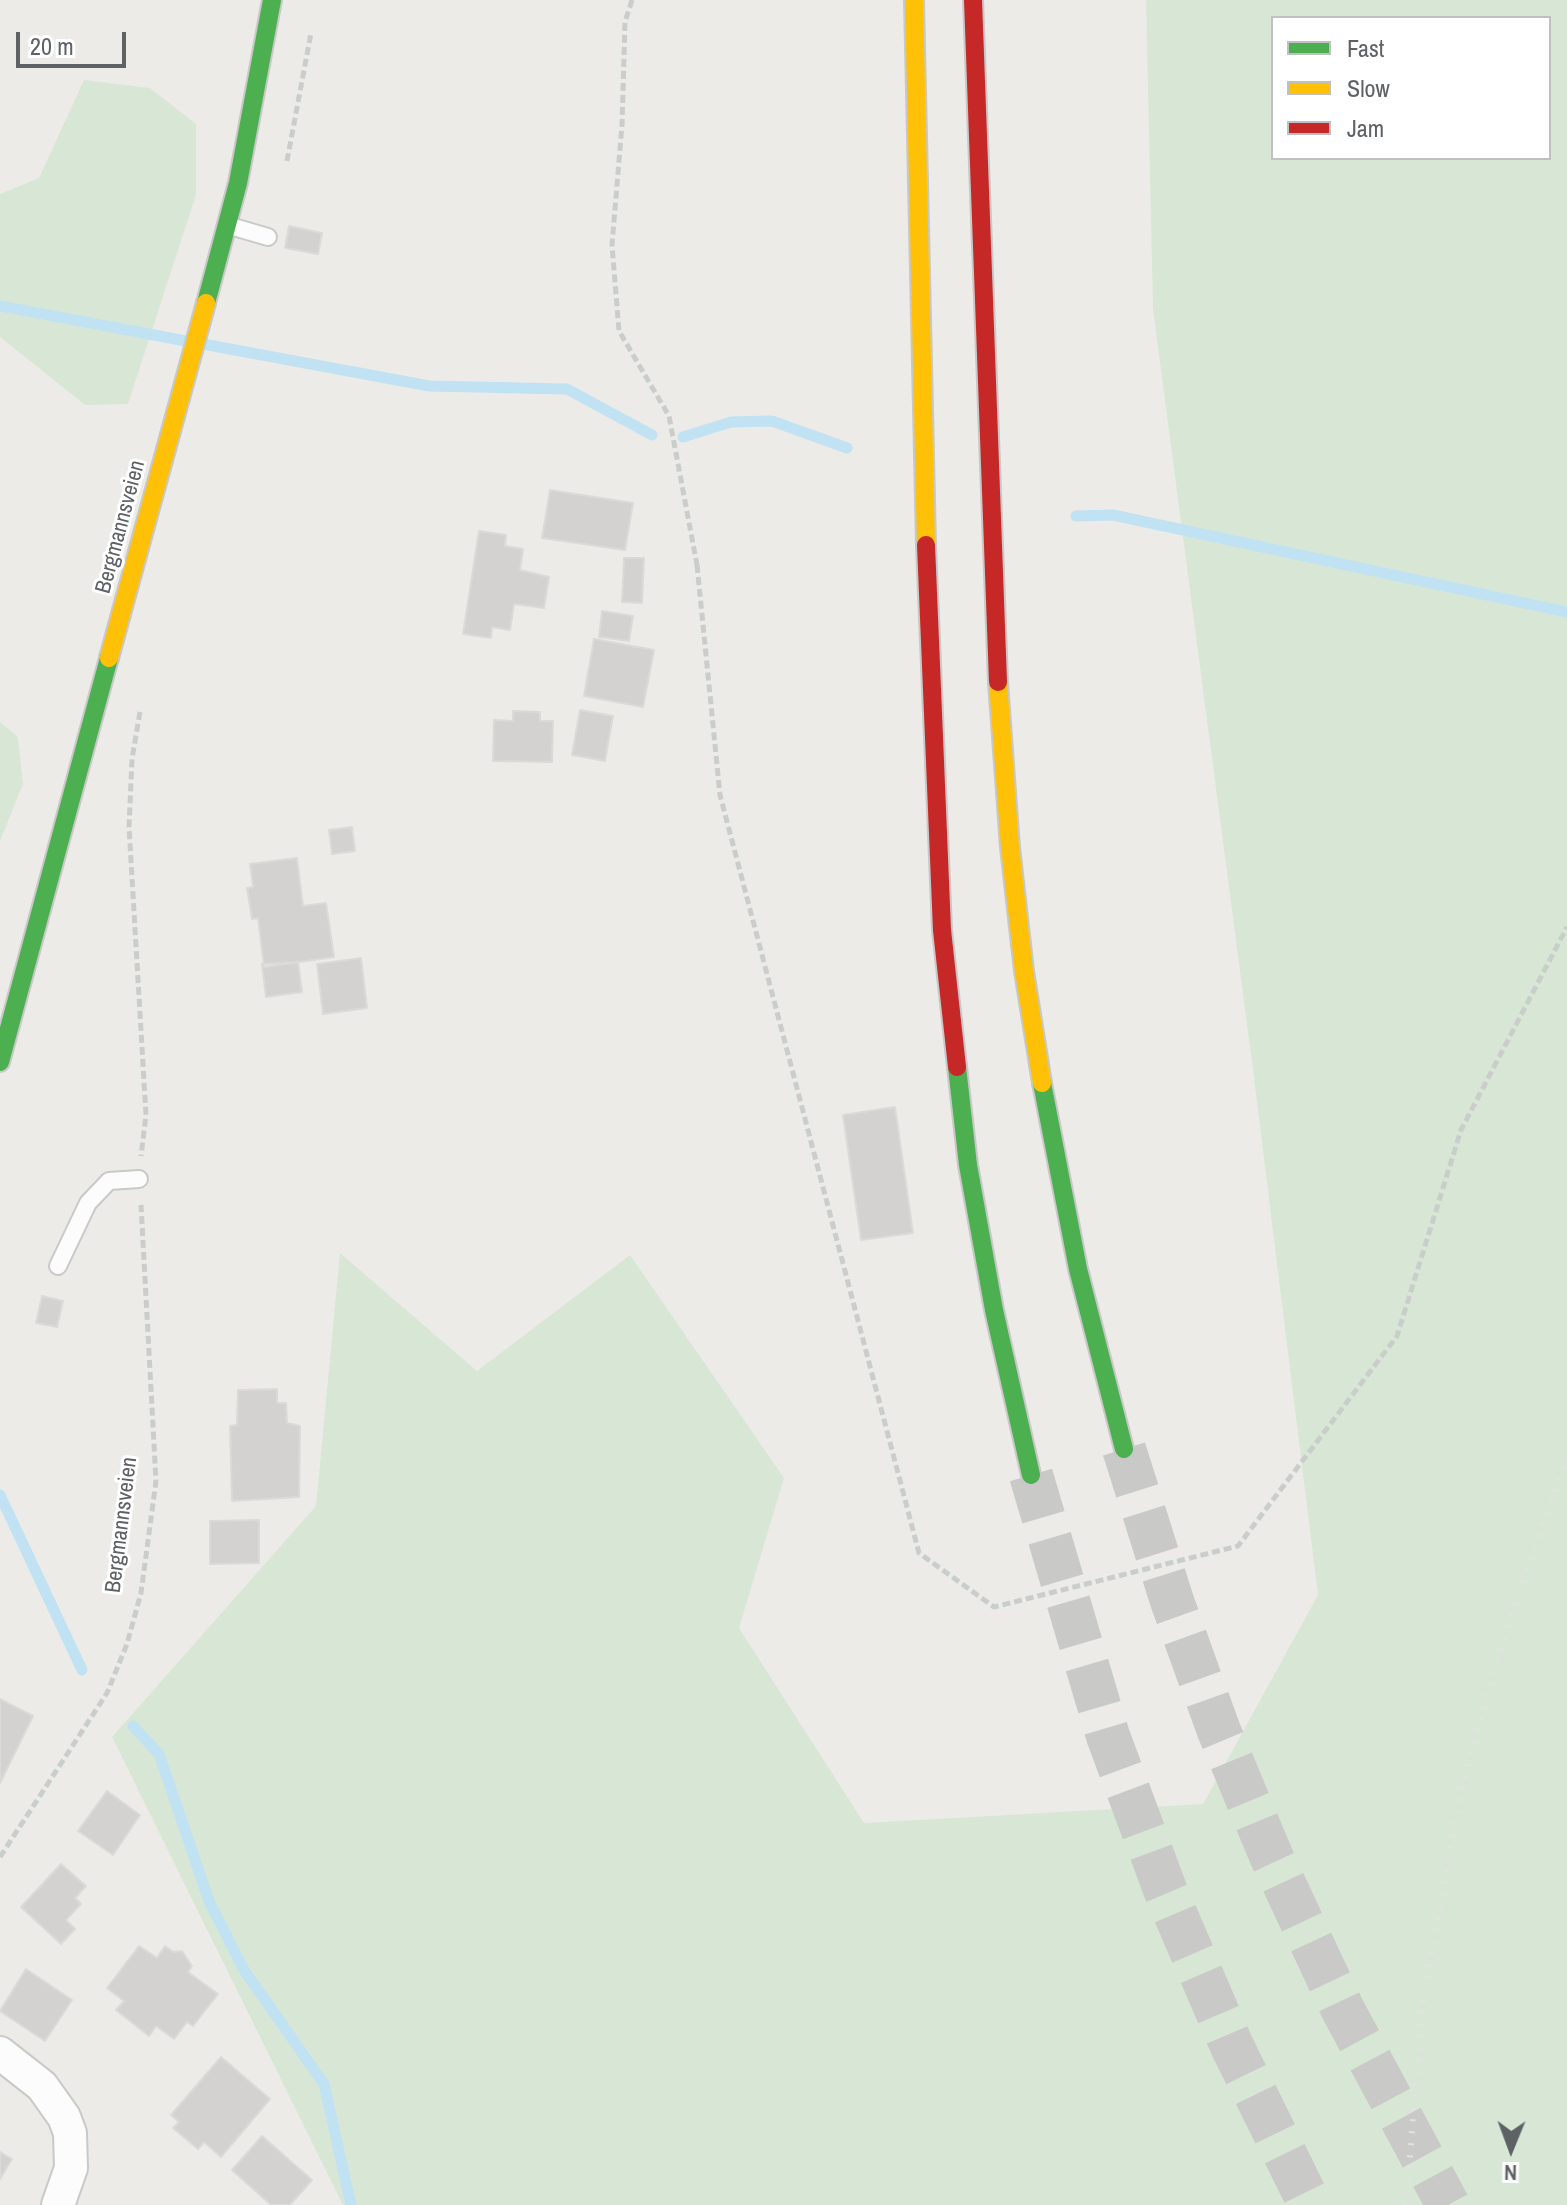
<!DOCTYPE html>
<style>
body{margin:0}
#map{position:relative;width:1567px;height:2205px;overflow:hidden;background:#edebe8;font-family:"Archivo Narrow",sans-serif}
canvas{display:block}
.legend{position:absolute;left:1271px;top:16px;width:280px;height:144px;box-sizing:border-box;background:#fff;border:2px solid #bfc0c1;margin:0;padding:10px 14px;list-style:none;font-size:24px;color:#5e6265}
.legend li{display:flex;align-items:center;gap:16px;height:40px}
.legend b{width:40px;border:2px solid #bfc0c1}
.north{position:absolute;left:1471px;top:2109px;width:80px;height:80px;-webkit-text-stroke:6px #fff;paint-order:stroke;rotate:181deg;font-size:22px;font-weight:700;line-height:32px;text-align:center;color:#5e6265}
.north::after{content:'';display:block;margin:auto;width:28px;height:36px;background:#5e6265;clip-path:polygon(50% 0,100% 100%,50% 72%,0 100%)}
.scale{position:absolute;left:16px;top:32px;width:110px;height:36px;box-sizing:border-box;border:4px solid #5e6265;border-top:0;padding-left:10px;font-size:24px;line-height:28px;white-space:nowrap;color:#5e6265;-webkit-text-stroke:6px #fff;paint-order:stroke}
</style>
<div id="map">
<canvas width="1567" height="2205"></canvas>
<ul class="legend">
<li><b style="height:10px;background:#4caf50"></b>Fast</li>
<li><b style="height:10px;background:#ffc107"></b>Slow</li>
<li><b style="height:10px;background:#c62828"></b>Jam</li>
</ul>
<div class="north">N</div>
<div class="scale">20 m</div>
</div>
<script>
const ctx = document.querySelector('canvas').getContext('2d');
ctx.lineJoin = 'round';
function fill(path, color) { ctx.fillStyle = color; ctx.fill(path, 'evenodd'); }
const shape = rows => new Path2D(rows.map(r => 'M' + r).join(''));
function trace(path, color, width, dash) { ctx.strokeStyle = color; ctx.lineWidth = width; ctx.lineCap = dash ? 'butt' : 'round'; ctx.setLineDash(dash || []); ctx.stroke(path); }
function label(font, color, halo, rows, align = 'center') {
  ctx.font = font + ' "Archivo Narrow",sans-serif'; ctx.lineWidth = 6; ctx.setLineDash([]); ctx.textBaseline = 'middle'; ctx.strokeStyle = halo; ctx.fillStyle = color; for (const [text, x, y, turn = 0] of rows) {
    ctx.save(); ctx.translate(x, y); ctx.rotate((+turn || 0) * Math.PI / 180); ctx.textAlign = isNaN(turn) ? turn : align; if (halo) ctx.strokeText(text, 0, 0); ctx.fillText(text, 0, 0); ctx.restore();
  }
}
const green = shape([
 [1146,0,1567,0,1567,2205,343,2205,112,1737,316,1506,340,1253,477,1371,630,1255,784,1478,739,1628,864,1823,1203,1804,1318,1595,1253,1070,1153,309],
 [1273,18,1549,18,1549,158,1273,158],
 [84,80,150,88,196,124,196,195,128,404,85,405,0,337,0,194,39,178],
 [0,722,18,737,23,784,0,841]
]);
const stream = shape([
 [0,306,186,341],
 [203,344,429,386,567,389,652,435],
 [683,437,731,422,772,421,847,448],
 [1076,516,1113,515,1567,612],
 [0,1495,82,1670],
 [133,1726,159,1754,209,1901,244,1970,324,2084,351,2205]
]);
const building = shape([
 [289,226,322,233,318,254,285,248,289,226],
 [550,490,633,503,625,550,542,538,550,490],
 [479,531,506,535,505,546,523,549,520,570,549,577,544,608,514,604,510,630,492,627,491,638,463,634,479,531],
 [624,558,644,558,642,603,622,602,624,558],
 [602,611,633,616,629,641,599,637,602,611],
 [594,639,654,650,643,707,584,696,594,639],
 [580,710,613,716,605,761,572,755,580,710],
 [513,711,540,712,540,721,553,721,552,762,493,761,494,720,513,721,513,711],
 [352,827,355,851,332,854,329,830,352,827],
 [297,858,303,906,326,903,334,957,264,967,258,918,252,919,247,888,253,887,250,864,297,858],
 [361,958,367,1008,323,1014,317,964,361,958],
 [298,962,302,992,266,997,262,964,298,962],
 [895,1107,913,1233,861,1240,843,1115,895,1107],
 [42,1296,63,1301,57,1327,36,1323,42,1296],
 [277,1389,277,1403,286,1403,287,1423,300,1426,299,1497,232,1501,230,1426,237,1425,238,1390,277,1389],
 [259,1520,259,1563,210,1564,210,1521,259,1520],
 [0,1699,33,1716,0,1783,0,1699],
 [107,1791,140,1815,113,1855,78,1831,107,1791],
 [61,1864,86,1886,75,1898,81,1904,66,1920,75,1929,61,1944,21,1907,61,1864],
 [139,1946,157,1958,165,1946,173,1952,182,1951,192,1966,188,1972,218,1994,193,2026,187,2022,174,2039,156,2026,149,2036,116,2010,124,2001,107,1988,139,1946],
 [26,1969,72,2000,45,2041,0,2011,26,1969],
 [221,2057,270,2099,221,2157,204,2142,198,2149,173,2128,179,2122,171,2115,221,2057],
 [262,2136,312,2180,290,2205,271,2205,232,2170,262,2136],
 [0,2152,12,2159,0,2179,0,2152]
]);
const highwayTunnel = shape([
 [1124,1449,1172,1601,1219,1731,1272,1858,1342,2008,1448,2205],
 [1031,1475,1108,1736,1166,1892,1231,2044,1310,2205]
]);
const path = shape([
 [632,0,625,22,622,125,612,245,619,331,669,416,697,565],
 [287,161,311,33],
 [697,565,720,795,919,1553,994,1607,1238,1546,1397,1336,1461,1130,1567,927],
 [140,712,132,759,129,827,146,1115,141,1156],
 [0,1857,107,1693,127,1644,141,1593,156,1481,141,1205]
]);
const lane = shape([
 [227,225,268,237],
 [58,1266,88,1203,109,1181,139,1179]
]);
const street = shape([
 [0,2053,42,2086,64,2117,70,2133,71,2168,58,2205]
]);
const fast = shape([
 [206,303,238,183,272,0],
 [0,1062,109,658],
 [957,1067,968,1165,994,1310,1031,1475],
 [1042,1083,1078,1269,1124,1449]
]);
const slow = shape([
 [914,0,926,545],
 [109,658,206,303],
 [998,682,1010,847,1024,971,1042,1083]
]);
const jam = shape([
 [973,0,998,682],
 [926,545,942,930,957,1067]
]);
const rail = shape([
 [1406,2205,1422,2008,1463,1782,1508,1623,1567,1456]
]);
const streetNames = [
 ["Bergmannsveien",121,527,-75],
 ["Bergmannsveien",122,1525,-83]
];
fill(green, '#d8e7d5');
trace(stream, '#c0e2f3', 11);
fill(building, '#d4d2d1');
trace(building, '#dcdad8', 2);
trace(highwayTunnel, '#c9c9c7', 44, [44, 22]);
trace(lane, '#c9c9c8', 20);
trace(street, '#c9c9c8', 36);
trace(fast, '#c7c8c7', 22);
trace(slow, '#c7c8c7', 22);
trace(jam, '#c7c8c7', 22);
trace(path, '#c9cecb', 5, [8, 4]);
trace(lane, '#fcfcfc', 16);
trace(street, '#fcfcfc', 32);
trace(fast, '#4caf50', 18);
trace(slow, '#ffc107', 18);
trace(jam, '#c62828', 18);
trace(rail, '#e3e2e2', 6, [2, 10]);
label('22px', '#5e6265', '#fff', streetNames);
</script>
